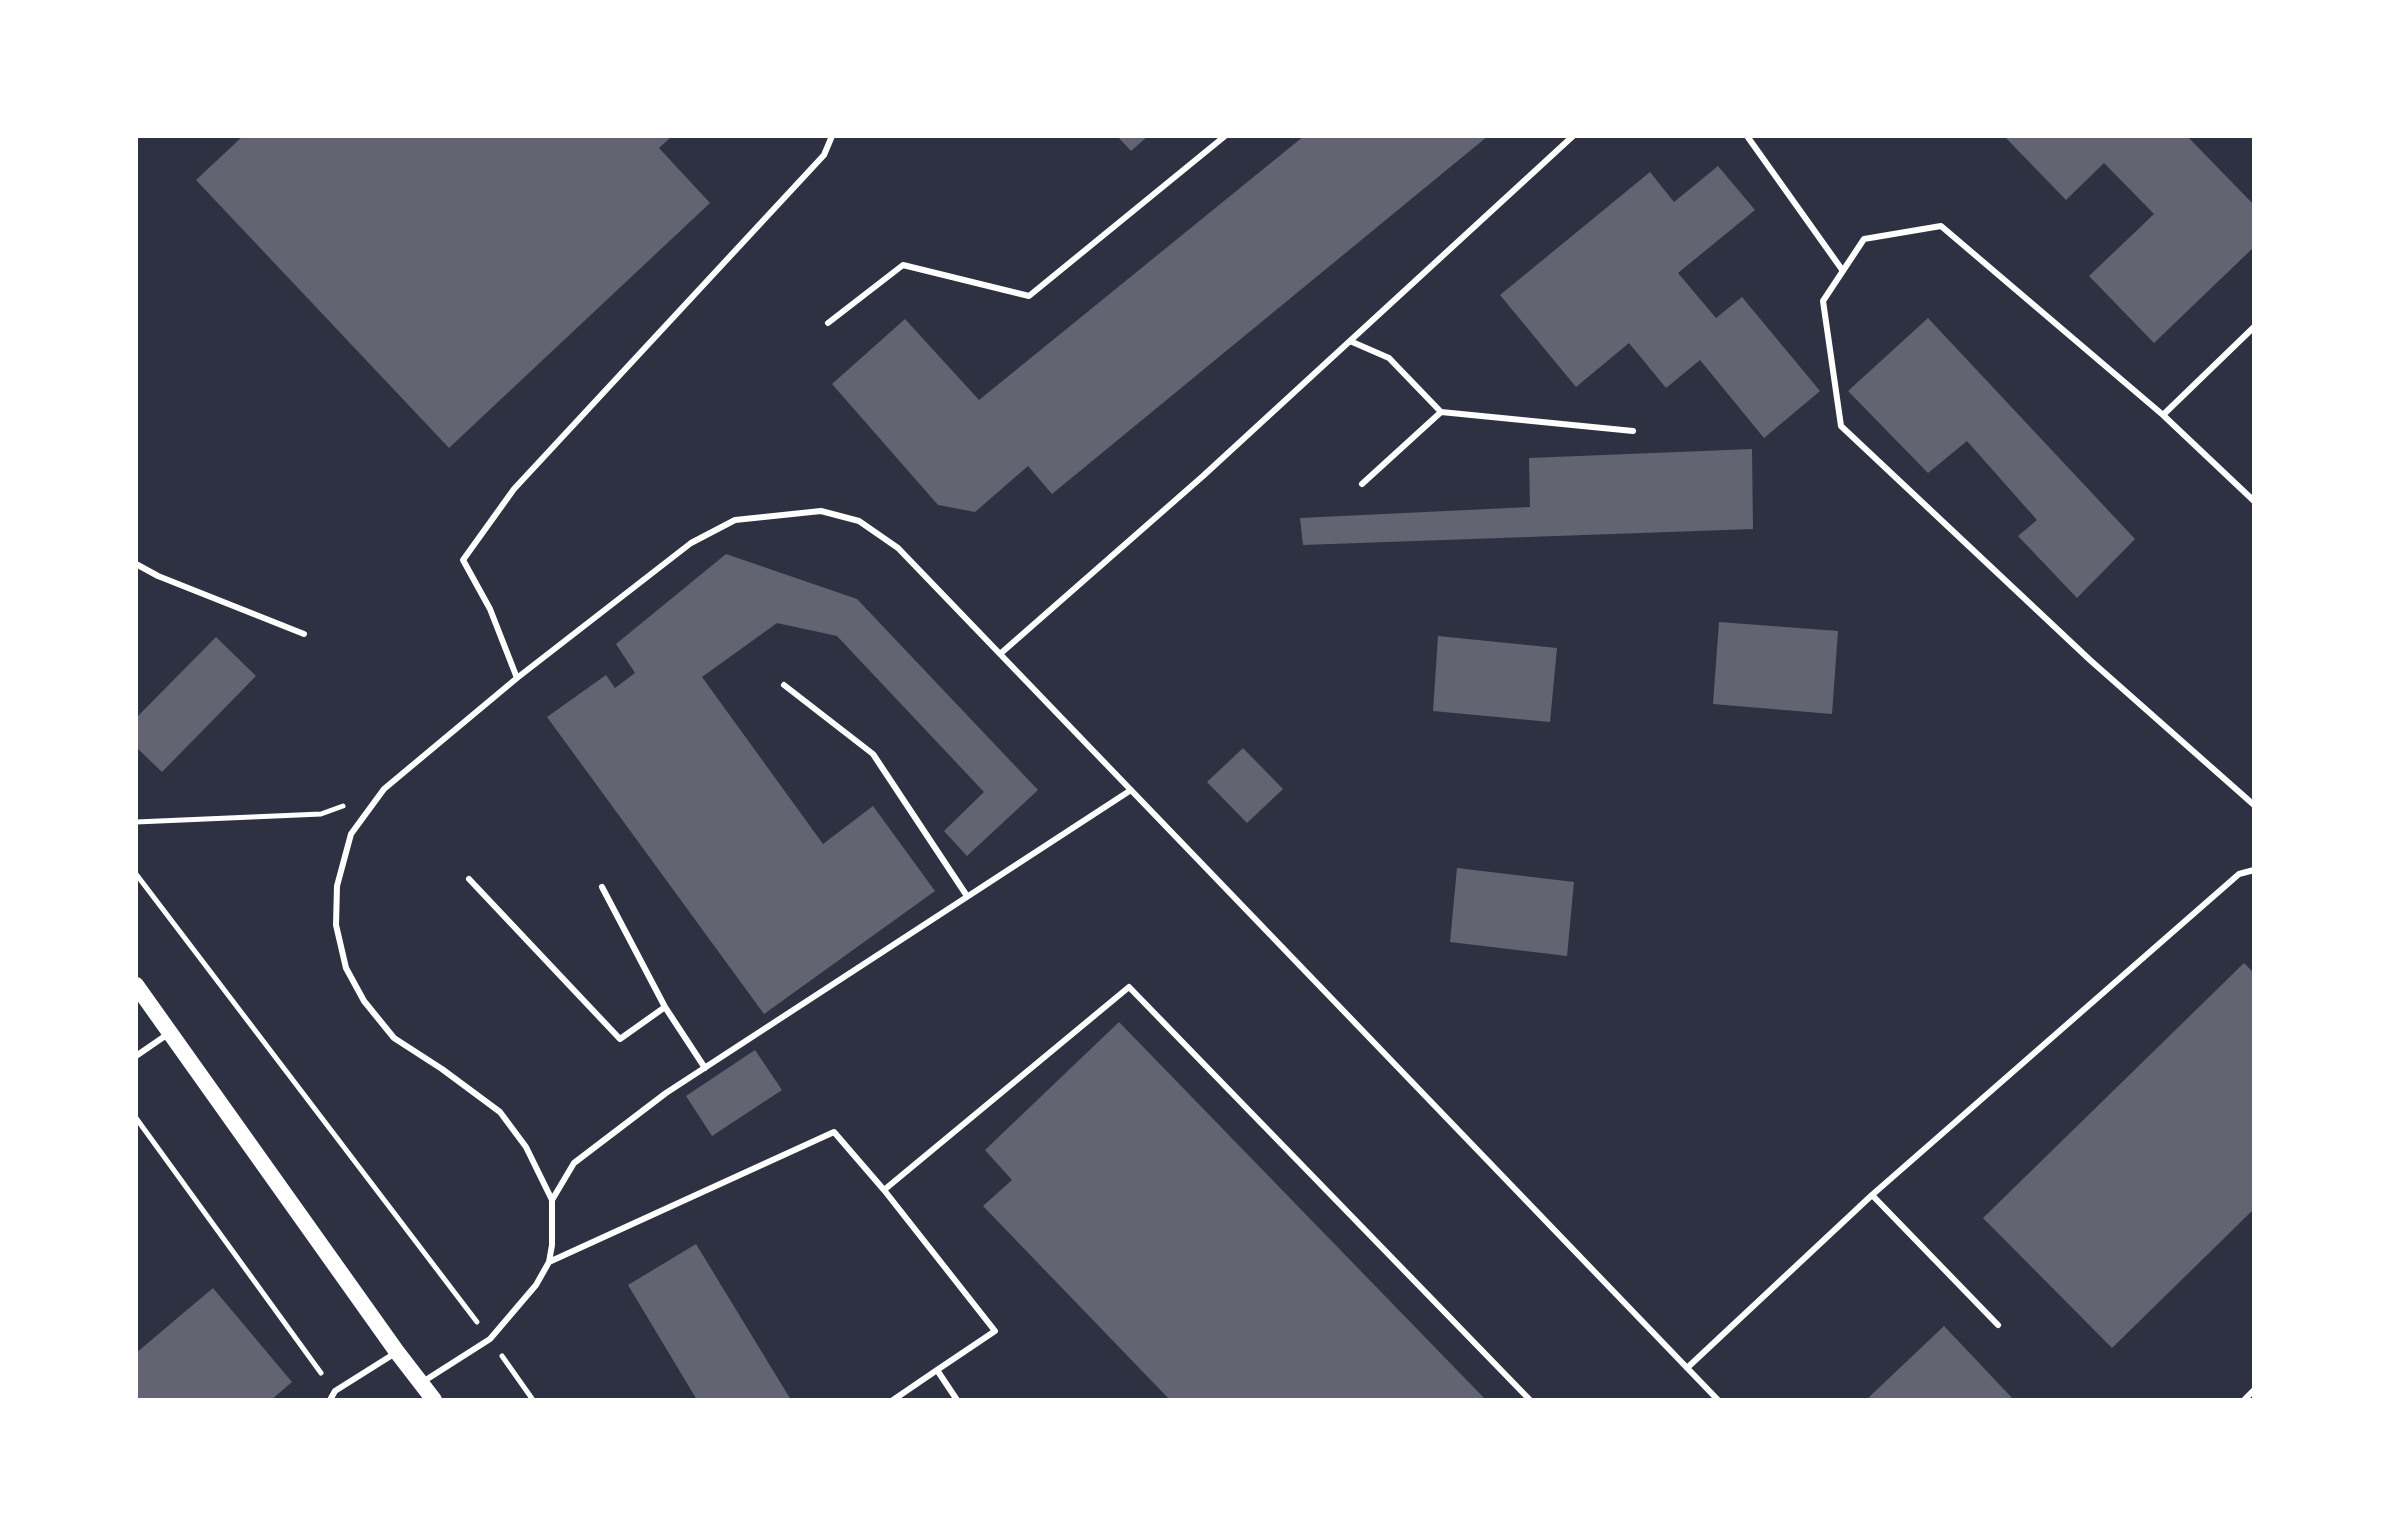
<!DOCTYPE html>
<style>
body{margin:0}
#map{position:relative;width:2390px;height:1536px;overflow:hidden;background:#2d3142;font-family:Merriweather,serif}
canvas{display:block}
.frame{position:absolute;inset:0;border:138px solid #fff;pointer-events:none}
</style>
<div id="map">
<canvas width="2390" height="1536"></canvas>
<div class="frame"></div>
</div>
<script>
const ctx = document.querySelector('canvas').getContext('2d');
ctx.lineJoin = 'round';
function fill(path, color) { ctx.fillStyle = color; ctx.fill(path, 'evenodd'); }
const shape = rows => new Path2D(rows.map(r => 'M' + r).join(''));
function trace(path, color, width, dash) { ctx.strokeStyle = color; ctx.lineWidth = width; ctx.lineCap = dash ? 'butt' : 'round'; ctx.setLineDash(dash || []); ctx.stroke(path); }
const building = shape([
 [243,136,672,136,659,148,710,203,449,448,196,180],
 [1117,136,1148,136,1131,151],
 [1304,136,1488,136,1052,494,1028,466,975,512,938,505,832,384,905,319,979,400],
 [2004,136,2187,136,2254,205,2254,247,2154,343,2089,276,2154,214,2104,163,2066,200],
 [1718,166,1755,210,1678,273,1716,318,1742,297,1820,391,1764,438,1700,360,1666,388,1629,343,1576,387,1500,295,1650,172,1674,202],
 [1928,318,2135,539,2077,598,2018,536,2037,520,1967,441,1928,473,1848,391],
 [1752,449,1753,529,1303,545,1300,518,1530,507,1529,458],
 [726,554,857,599,1038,790,967,856,944,831,984,792,837,636,777,623,702,677,823,844,873,806,935,891,764,1014,547,717,606,675,615,688,635,673,616,644],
 [1719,622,1838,631,1832,714,1713,704],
 [1438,636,1557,648,1550,722,1433,711],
 [216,637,256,676,162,772,136,747,136,718],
 [1243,748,1283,789,1247,823,1207,782],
 [1457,868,1574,882,1567,956,1450,942],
 [2244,963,2254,973,2254,1209,2112,1348,1983,1218],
 [1119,1022,1486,1400,1170,1400,983,1206,1012,1180,985,1150],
 [755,1050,782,1090,712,1136,686,1096],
 [696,1244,791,1400,697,1400,628,1285],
 [213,1288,292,1382,271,1400,136,1400,136,1353],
 [1944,1326,2014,1400,1866,1400]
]);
const path = shape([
 [136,822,321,814,343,806],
 [136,874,477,1322],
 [136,1118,321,1373],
 [502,1356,533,1400]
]);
const service = shape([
 [1747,136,1843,271],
 [828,323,903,265,1029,296,1225,136],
 [1350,341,1389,358,1441,412,1633,431],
 [2163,415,2254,327],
 [1362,484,1441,412],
 [2254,501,2163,415,1941,226,1864,239,1823,301,1841,426,2090,660,2254,805],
 [136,564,158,576,304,634],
 [1000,654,1203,476,1573,136],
 [517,678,490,609,463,560,514,489,824,155,832,136],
 [784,685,873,754,967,896],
 [469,879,620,1039,665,1007],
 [602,887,665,1007,705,1068],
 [136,1056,168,1034],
 [884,1190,995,1331,937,1370,957,1400],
 [1872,1195,1998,1325],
 [552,1200,574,1163,666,1093,1131,790],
 [549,1262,834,1132,884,1190,1129,987,1530,1400],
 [1687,1368,1872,1195,2239,874,2254,870],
 [421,1383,490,1339,536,1285,549,1262,552,1245,552,1200,526,1147,500,1112,442,1069,394,1038,364,1001,346,968,336,925,337,886,351,834,384,789,517,678,691,543,735,520,821,511,859,521,898,548,1718,1400],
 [330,1400,335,1391,397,1352],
 [893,1400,937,1370],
 [2244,1400,2254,1390]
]);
const secondary = shape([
 [136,985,397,1352,434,1400]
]);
fill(building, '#626471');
trace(path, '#fff', 5);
trace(service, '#fff', 6);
trace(secondary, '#fff', 16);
</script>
